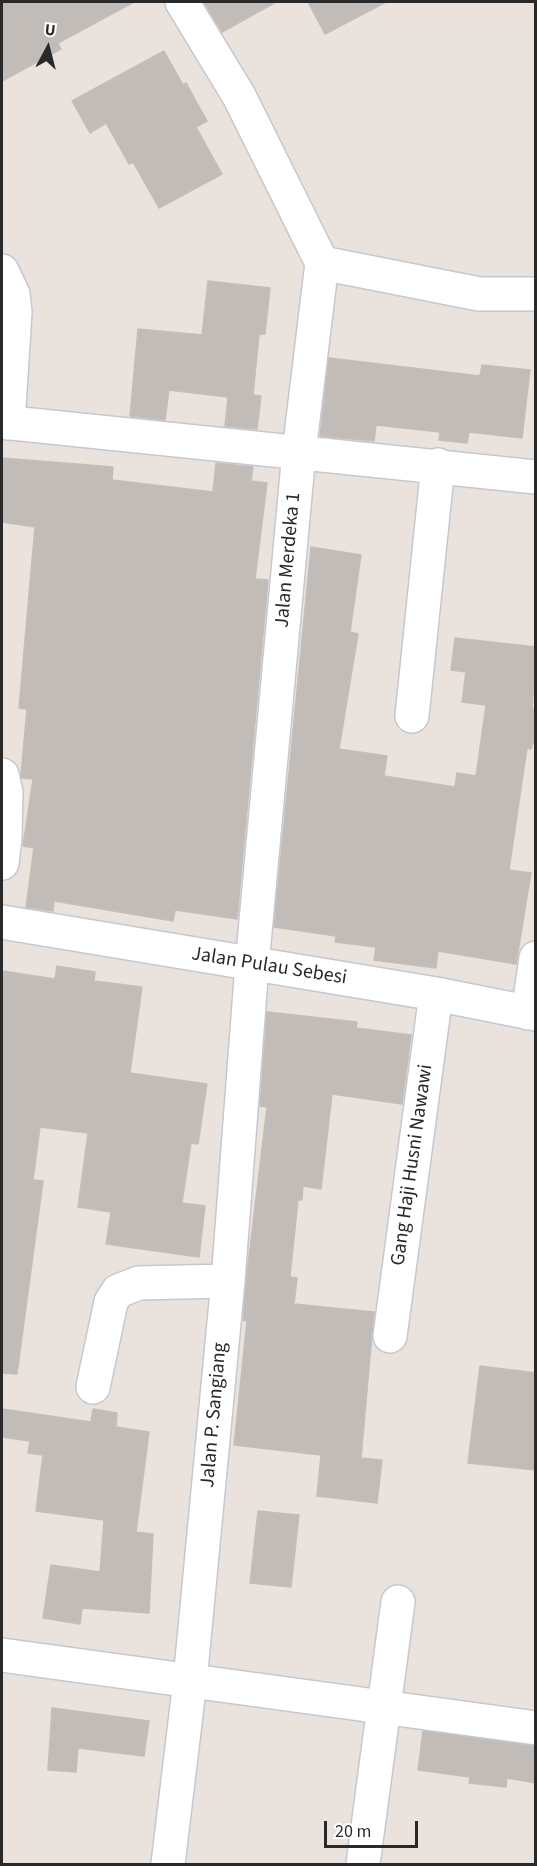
<!DOCTYPE html>
<style>
body{margin:0}
#map{position:relative;width:537px;height:1866px;overflow:hidden;background:#eae2dc;font-family:"Source Sans 3",sans-serif}
canvas{display:block}
.frame{position:absolute;inset:0;border:3px solid #292929;pointer-events:none}
.north{position:absolute;left:18px;top:18px;width:60px;height:60px;-webkit-text-stroke:4px #fff;paint-order:stroke;rotate:7deg;font-size:16px;font-weight:700;line-height:24px;text-align:center;color:#292929}
.north::after{content:'';display:block;margin:auto;width:21px;height:27px;background:#292929;clip-path:polygon(50% 0,100% 100%,50% 72%,0 100%)}
.scale{position:absolute;left:324px;top:1821px;width:94px;height:27px;box-sizing:border-box;border:3px solid #292929;border-top:0;padding-left:8px;font-size:18px;line-height:21px;white-space:nowrap;color:#292929;-webkit-text-stroke:4px #fff;paint-order:stroke}
</style>
<div id="map">
<canvas width="537" height="1866"></canvas>
<div class="frame"></div>
<div class="north">U</div>
<div class="scale">20 m</div>
</div>
<script>
const ctx = document.querySelector('canvas').getContext('2d');
ctx.lineJoin = 'round';
function fill(path, color) { ctx.fillStyle = color; ctx.fill(path, 'evenodd'); }
const shape = rows => new Path2D(rows.map(r => 'M' + r).join(''));
function trace(path, color, width, dash) { ctx.strokeStyle = color; ctx.lineWidth = width; ctx.lineCap = dash ? 'butt' : 'round'; ctx.setLineDash(dash || []); ctx.stroke(path); }
function label(font, color, halo, rows, align = 'center') {
  ctx.font = font + ' "Source Sans 3",sans-serif'; ctx.lineWidth = 4.5; ctx.setLineDash([]); ctx.textBaseline = 'middle'; ctx.strokeStyle = halo; ctx.fillStyle = color; for (const [text, x, y, turn = 0] of rows) {
    ctx.save(); ctx.translate(x, y); ctx.rotate((+turn || 0) * Math.PI / 180); ctx.textAlign = isNaN(turn) ? turn : align; if (halo) ctx.strokeText(text, 0, 0); ctx.fillText(text, 0, 0); ctx.restore();
  }
}
const building = shape([
 [2,2,134,2,58,43,61,49,2,81,2,2],
 [204,2,276,2,222,32,204,2],
 [308,2,386,2,325,34,308,2],
 [164,51,183,85,186,83,207,121,196,127,222,174,159,208,133,162,129,164,106,123,90,133,72,101,164,51],
 [208,281,270,288,265,334,259,334,253,395,261,396,257,429,225,426,228,397,169,390,165,420,130,416,138,329,202,335,208,281],
 [329,358,480,376,482,365,530,370,522,438,469,432,467,443,439,440,440,432,376,425,374,441,320,436,329,358],
 [2,458,113,467,112,480,213,492,216,463,253,467,251,481,267,483,255,579,268,580,237,919,175,910,173,921,54,901,53,911,26,907,34,848,23,846,33,779,22,778,21,775,27,709,19,708,35,527,2,522,2,458],
 [311,547,361,555,350,632,358,634,339,749,387,756,384,776,455,787,457,773,476,776,486,705,462,702,466,672,451,670,455,638,536,647,532,709,536,709,536,733,531,749,527,748,509,870,531,873,516,964,438,951,436,968,374,960,376,947,335,942,336,936,274,927,311,547],
 [57,966,95,972,94,981,142,987,130,1073,207,1084,198,1144,191,1143,182,1203,205,1206,199,1257,106,1244,111,1212,78,1207,88,1133,40,1127,33,1180,43,1181,17,1374,2,1373,2,971,55,979,57,966],
 [267,1012,357,1022,356,1028,411,1035,402,1104,332,1094,321,1189,303,1186,302,1200,298,1200,290,1277,297,1278,294,1304,374,1312,361,1458,382,1460,377,1503,317,1496,321,1455,234,1445,247,1321,243,1320,247,1273,267,1107,260,1106,267,1012],
 [480,1366,536,1373,536,1470,468,1463,480,1366],
 [2,1409,91,1422,93,1409,117,1413,116,1427,149,1432,136,1532,153,1534,149,1613,82,1608,80,1624,43,1618,51,1565,100,1572,104,1520,36,1511,43,1455,28,1453,30,1441,2,1437,2,1409],
 [258,1511,299,1515,291,1587,250,1583,258,1511],
 [52,1708,149,1721,144,1756,78,1748,76,1772,48,1770,52,1708],
 [423,1731,536,1746,536,1783,507,1778,506,1787,469,1783,470,1777,418,1770,423,1731]
]);
const minor = shape([
 [322,263,479,294,536,294],
 [2,271,13,294,15,312,8,423],
 [2,422,536,477],
 [412,716,438,465],
 [2,775,6,792,5,838,2,863],
 [2,922,436,994,536,1014],
 [528,1013,536,958],
 [390,1336,436,994],
 [93,1387,111,1302,118,1291,139,1283,228,1281],
 [2,1655,536,1728],
 [168,1864,190,1681,228,1281,252,965,299,452,322,263,239,96,182,2],
 [363,1864,398,1602]
]);
const streetNames = [
 ["Jalan Merdeka 1",289,560,-85],
 ["Jalan Pulau Sebesi",269,967,9],
 ["Gang Haji Husni Nawawi",413,1165,-82],
 ["Jalan P. Sangiang",215,1415,-85]
];
fill(building, '#c2bcb9');
trace(building, '#c5beb6', 1.5);
trace(minor, '#c4c9d1', 36);
trace(minor, '#fff', 33);
label('20px', '#292929', '#fff', streetNames);
</script>
